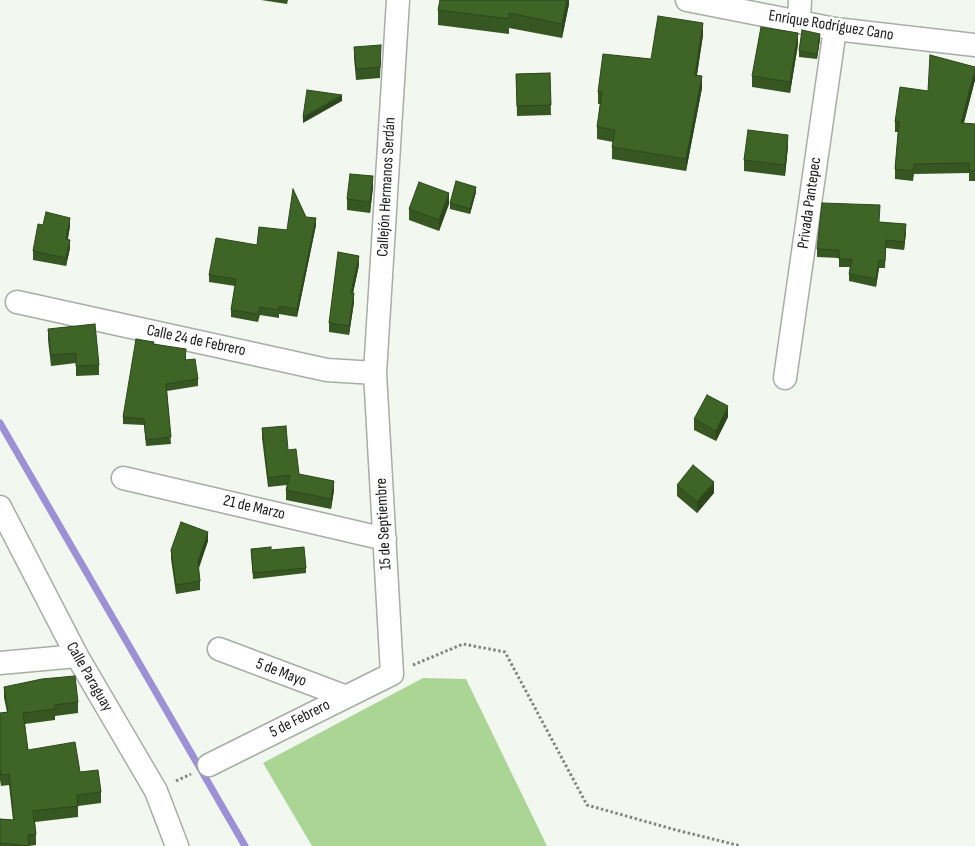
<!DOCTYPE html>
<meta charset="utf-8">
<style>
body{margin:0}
canvas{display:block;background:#f2f7f0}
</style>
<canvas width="975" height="846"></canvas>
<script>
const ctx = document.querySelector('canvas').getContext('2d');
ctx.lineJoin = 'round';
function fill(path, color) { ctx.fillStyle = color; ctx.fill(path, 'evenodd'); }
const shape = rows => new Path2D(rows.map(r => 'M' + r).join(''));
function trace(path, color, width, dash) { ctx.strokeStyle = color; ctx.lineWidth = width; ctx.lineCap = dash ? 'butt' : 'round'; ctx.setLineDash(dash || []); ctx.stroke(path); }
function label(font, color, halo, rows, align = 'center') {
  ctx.font = font + ' "Sofia Sans Condensed",sans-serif'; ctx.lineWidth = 5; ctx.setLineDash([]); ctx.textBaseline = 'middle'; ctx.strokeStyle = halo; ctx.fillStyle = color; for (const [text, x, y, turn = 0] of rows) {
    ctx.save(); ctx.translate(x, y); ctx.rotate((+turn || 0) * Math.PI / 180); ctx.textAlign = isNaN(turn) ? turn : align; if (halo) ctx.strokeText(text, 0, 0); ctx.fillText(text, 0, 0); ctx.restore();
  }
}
const green = shape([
 [423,678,466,679,547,846,312,846,263,763]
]);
const stream = shape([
 [0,423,245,846]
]);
const path = shape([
 [413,665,463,644,505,652,587,805,676,830,741,846],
 [176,781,191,774]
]);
const minor = shape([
 [687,0,835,29,975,45],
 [799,22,800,0],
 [17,302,327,370,375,373],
 [785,378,835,29],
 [123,478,385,539],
 [0,507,77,656,156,791,177,846],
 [219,649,344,696],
 [0,663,77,656],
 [209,765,392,674,375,373,398,0]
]);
const wall = shape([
 [261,0,288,0,287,4],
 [569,0,569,4,562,38,509,28,509,34,438,25,438,10],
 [703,35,697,75,702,88,686,171,612,159,612,147,613,142,597,139,597,127,600,104,598,104,598,92,651,59],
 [820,39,817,59,799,57,799,51],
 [798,44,790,93,752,87,752,76],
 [354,47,381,55,380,78,356,80,354,58],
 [550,73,551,115,517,116,516,74],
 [975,80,964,123,975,124,975,181,969,181,969,173,914,174,913,181,895,179,895,169,898,132,895,132,895,122,928,91],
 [788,146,785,176,744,171,744,160],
 [373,187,370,213,347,210,347,199],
 [476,192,470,214,450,209,450,203],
 [449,204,439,231,409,220,409,209],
 [306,217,316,225,297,317,279,314,279,318,260,315,258,322,231,317,231,310,235,286,209,282,209,275,257,245,287,230],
 [879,222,906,232,904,250,886,248,885,268,879,268,876,287,849,281,849,274,850,267,839,267,839,258,817,257,817,249],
 [43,225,70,226,68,239,70,248,66,266,33,260,33,251],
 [359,265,353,293,354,302,349,335,329,332,329,323],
 [48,329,99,365,99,375,76,376,76,363,51,366,48,340],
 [154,344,186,356,186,360,198,379,198,386,167,391,171,444,146,446,144,425,123,424,123,417],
 [728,417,716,441,694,430,694,419],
 [262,428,288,450,299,474,334,490,331,509,286,500,286,490,287,485,268,487,262,438],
 [677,485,714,493,697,513,677,496],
 [208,541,198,568,200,581,200,590,176,594,171,559,171,550],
 [251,549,271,550,306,568,306,573,253,579],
 [4,687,78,702,78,713,55,716,55,720,25,724,28,750,80,772,101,792,101,803,78,806,78,817,35,822,36,834,36,845,29,846,0,846,0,819,13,820,9,785,1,786,0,780,0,713,7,712,4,698]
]);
const shadedWall = shape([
 [567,0,569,0,569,4,562,38,562,24],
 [703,23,703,35,695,87,695,75],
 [798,33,798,44,790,93,790,82],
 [820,34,820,39,817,59,817,54],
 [975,70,975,80,961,133,961,123],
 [702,76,702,88,686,171,686,159],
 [342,95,342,101,303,123,303,117],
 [788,135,788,146,785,176,785,165],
 [373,176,373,187,370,213,370,202],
 [476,187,476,192,470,214,470,209],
 [449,193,449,204,439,231,439,220],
 [70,218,70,226,66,247,66,239],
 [316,218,316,225,297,317,297,309],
 [906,224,906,232,904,250,904,242],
 [70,240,70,248,66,266,66,258],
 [359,256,359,265,351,302,351,293],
 [879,260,879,268,876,287,876,279],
 [354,293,354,302,349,335,349,326],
 [728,406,728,417,716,441,716,431],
 [334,481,334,490,331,509,331,499],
 [714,482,714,493,697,513,697,502],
 [208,532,208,541,198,571,198,562]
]);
const building = shape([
 [440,0,567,0,562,24,509,13,509,19,438,10,440,0],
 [658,16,703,23,695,75,702,76,686,159,612,147,615,130,597,127,602,92,598,92,603,54,651,59,658,16],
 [761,27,798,33,790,82,752,76,761,27],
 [802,30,820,34,817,54,799,51,802,30],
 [381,45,380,67,356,69,354,47,381,45],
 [930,55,975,67,975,70,961,123,975,124,975,171,969,171,969,163,914,164,913,171,895,169,899,122,895,122,900,87,928,91,930,55],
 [550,73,551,105,517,106,516,74,550,73],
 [307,90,342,95,303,117,307,90],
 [748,130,788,135,785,165,744,160,748,130],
 [350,174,373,176,370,202,347,199,350,174],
 [456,181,476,187,470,209,450,203,456,181],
 [419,182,449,193,439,220,409,209,419,182],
 [293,189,306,217,316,218,297,309,279,306,279,310,260,307,258,314,231,310,236,279,209,275,216,238,257,245,259,227,287,230,293,189],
 [822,203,880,205,879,222,906,224,904,242,886,240,885,261,879,260,876,279,849,274,852,259,839,259,839,250,817,249,822,203],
 [46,212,70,218,66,239,70,240,66,258,33,251,38,224,43,225,46,212],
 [338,252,359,256,351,293,354,293,349,326,329,323,338,252],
 [95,324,99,365,76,366,76,353,51,355,48,329,95,324],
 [136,339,154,342,153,344,186,349,185,360,195,359,198,379,166,384,171,437,146,440,144,419,123,417,136,339],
 [707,395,728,406,716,431,694,419,707,395],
 [286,426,288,450,296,449,299,474,334,481,331,499,286,490,290,475,268,478,262,428,286,426],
 [693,465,714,482,697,502,677,485,693,465],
 [181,522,208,532,198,562,200,581,176,585,171,550,181,522],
 [271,547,271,550,304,547,306,568,253,573,251,549,271,547],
 [75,676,78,702,54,705,55,709,23,713,28,750,75,742,80,772,98,770,101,792,77,795,78,806,33,811,36,834,28,835,29,846,0,843,0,819,14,820,9,774,1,775,0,769,0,713,8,712,4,687,42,679,75,676]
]);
const streetNames = [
 ["Enrique Rodríguez Cano",831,26,9],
 ["Callejón Hermanos Serdán",387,187,-87],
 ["Privada Pantepec",810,203,-82],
 ["Calle 24 de Febrero",196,341,12],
 ["21 de Marzo",254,508,13],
 ["15 de Septiembre",384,524,-93],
 ["5 de Mayo",281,673,21],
 ["Calle Paraguay",89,677,60],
 ["5 de Febrero",300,719,-27]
];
fill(green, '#abd595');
trace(stream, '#9e90d6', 7);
trace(minor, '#a8ada6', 25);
trace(path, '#828681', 3, [2.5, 2.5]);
trace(minor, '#fff', 22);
fill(wall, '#365721');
fill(shadedWall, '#2c471b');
fill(building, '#3f6526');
trace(building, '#2c471b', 1);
label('16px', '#181a18', '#fff', streetNames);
</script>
